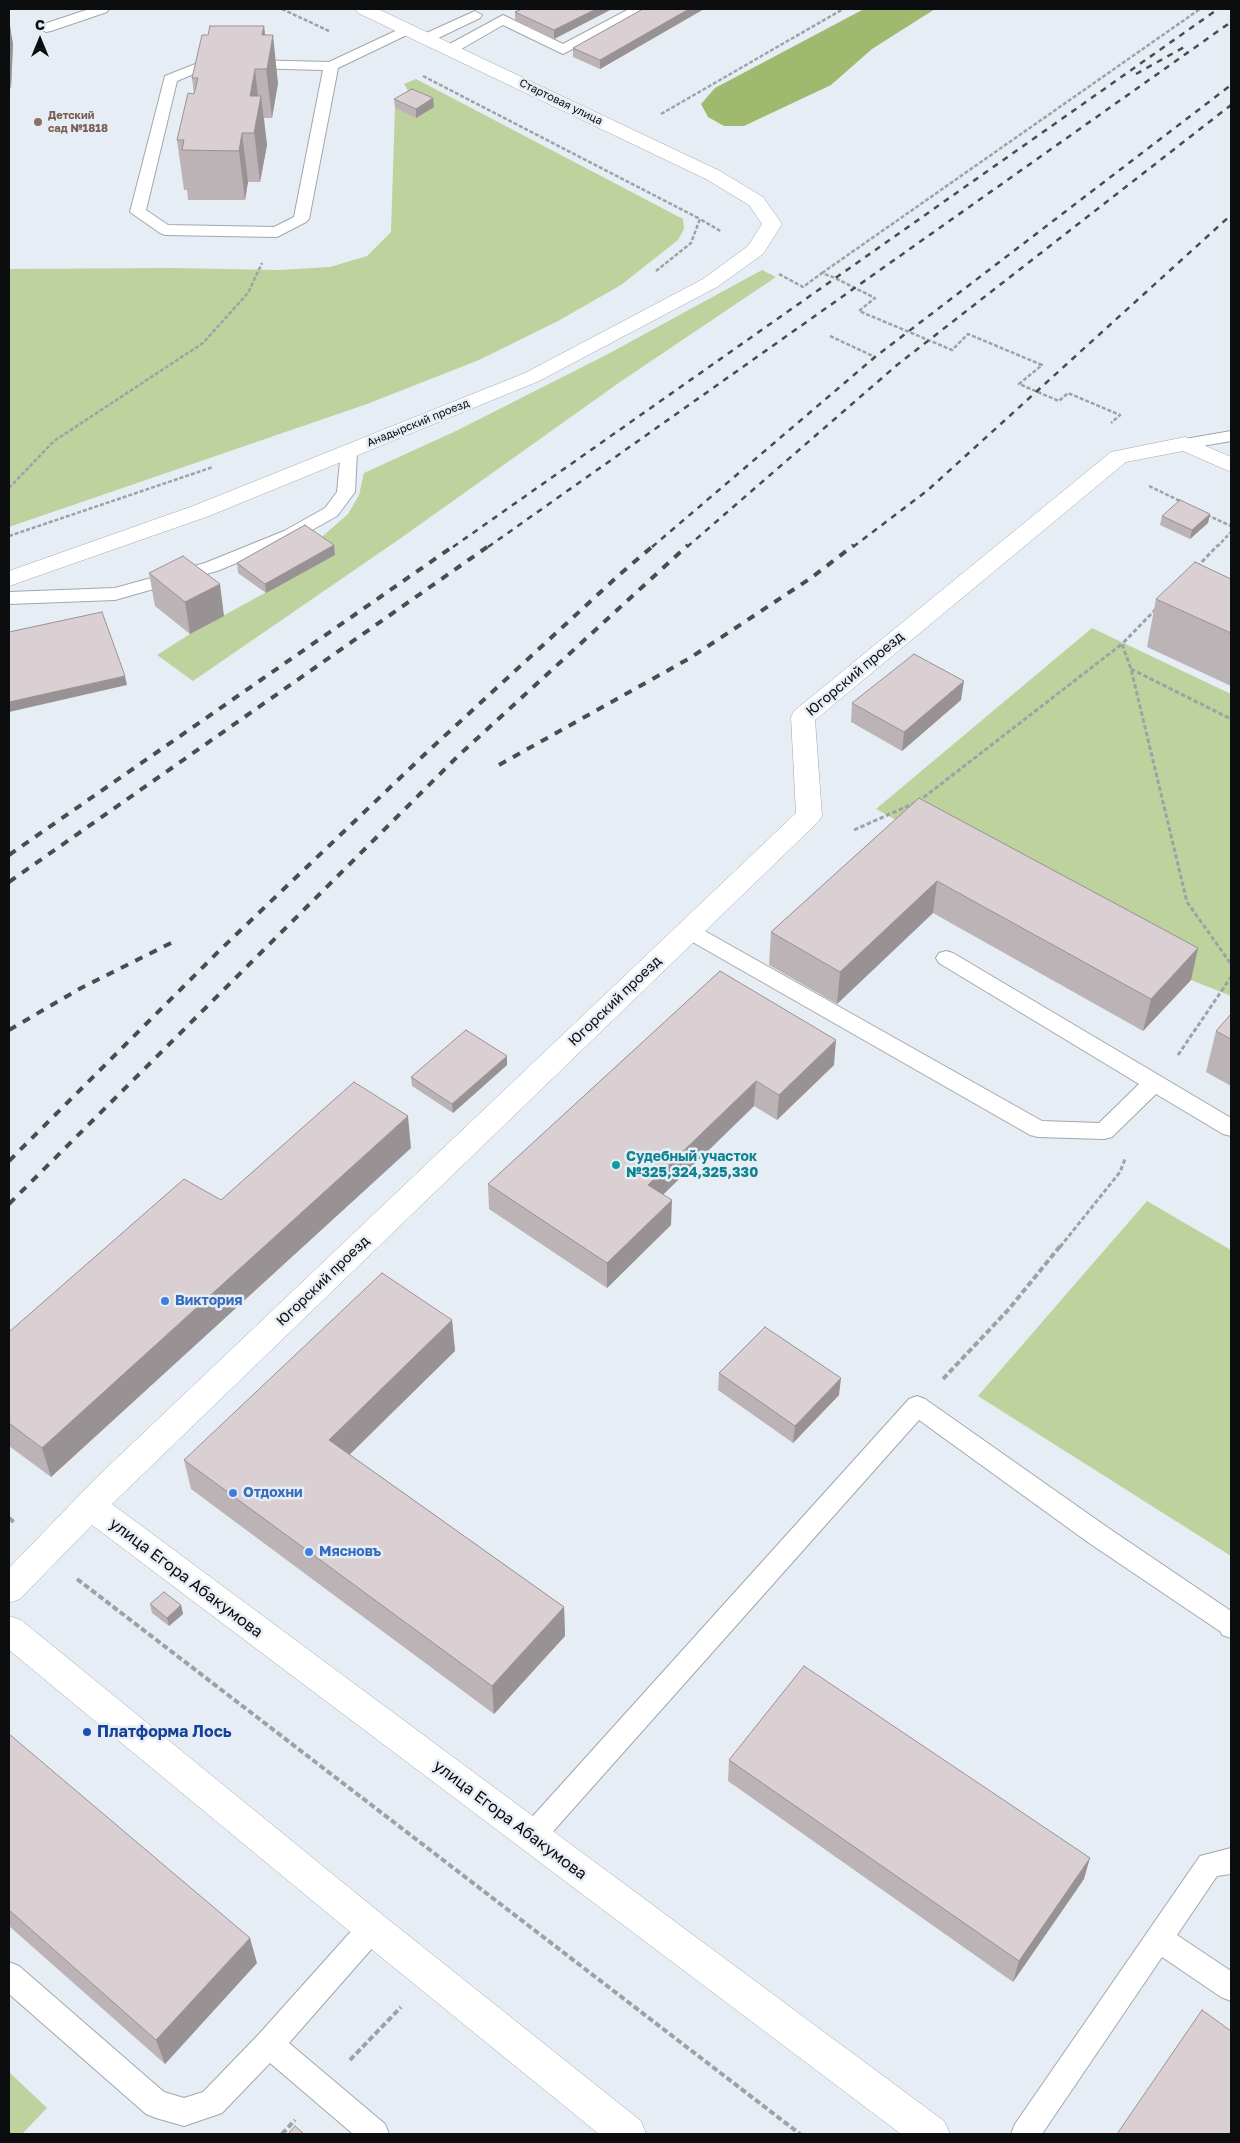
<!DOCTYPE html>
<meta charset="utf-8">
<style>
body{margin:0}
#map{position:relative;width:1240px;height:2143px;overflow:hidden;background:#e7edf4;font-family:"Golos Text",sans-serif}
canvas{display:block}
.frame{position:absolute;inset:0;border:10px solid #0b0d0f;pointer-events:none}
.north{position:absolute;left:15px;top:15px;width:50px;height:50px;-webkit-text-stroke:4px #e7edf4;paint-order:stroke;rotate:0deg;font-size:14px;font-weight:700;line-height:20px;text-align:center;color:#0b0d0f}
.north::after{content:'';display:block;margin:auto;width:18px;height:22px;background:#0b0d0f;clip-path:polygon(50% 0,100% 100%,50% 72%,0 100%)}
</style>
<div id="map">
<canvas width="1240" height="2143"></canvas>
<div class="frame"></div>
<div class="north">С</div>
</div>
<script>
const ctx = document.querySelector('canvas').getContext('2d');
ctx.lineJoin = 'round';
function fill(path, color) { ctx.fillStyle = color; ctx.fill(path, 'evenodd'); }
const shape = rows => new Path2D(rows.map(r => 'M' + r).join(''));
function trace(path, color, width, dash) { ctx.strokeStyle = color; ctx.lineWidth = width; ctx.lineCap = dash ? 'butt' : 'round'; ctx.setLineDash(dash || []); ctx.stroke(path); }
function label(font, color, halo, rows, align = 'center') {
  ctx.font = font + ' "Golos Text",sans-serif'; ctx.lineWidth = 5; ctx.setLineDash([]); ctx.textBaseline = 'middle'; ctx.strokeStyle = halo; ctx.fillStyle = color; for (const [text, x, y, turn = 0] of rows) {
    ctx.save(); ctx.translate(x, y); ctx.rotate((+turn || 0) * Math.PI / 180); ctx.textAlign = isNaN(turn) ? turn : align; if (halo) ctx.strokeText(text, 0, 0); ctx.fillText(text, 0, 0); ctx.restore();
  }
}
const green = shape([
 [416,79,683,219,684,229,678,240,621,285,558,321,479,360,367,404,9,527,9,269,173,268,279,270,330,267,367,256,391,232,395,108,416,117,412,98,404,84],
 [762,270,776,277,620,382,401,538,193,681,157,655,190,634,334,555,316,542,348,514,359,495,364,473,456,431,608,354],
 [1092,628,1231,694,1231,996,1191,980,876,809],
 [1147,1201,1231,1250,1231,1556,978,1396],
 [9,2072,47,2108,22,2134,9,2134]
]);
const forest = shape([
 [864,9,935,9,872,49,831,85,744,126,724,126,708,117,701,104,715,88]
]);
const pathFar2 = shape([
 [282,9,329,31],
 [423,76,700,219],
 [661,114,843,9],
 [656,271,691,243,700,219,722,232],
 [822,273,1200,9],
 [779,274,803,287,822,273,835,278,875,298,859,311,952,350,968,334,1042,365,1019,384,1059,401,1068,393,1120,415,1111,423],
 [830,336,875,357],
 [1149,486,1182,502],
 [9,488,54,441,203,343,248,293,262,263],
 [1207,515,1231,526],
 [9,536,213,467],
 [1217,547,1231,532]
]);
const pathFar1 = shape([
 [1197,567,1218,545],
 [1156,609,1122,644,1131,669,1187,902,1231,964],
 [1131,669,1231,719],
 [854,830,919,801,1122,644],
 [1178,1055,1231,977],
 [1060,1247,1120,1172,1125,1159]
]);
const path = shape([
 [943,1379,1009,1309,1061,1245],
 [9,1518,15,1523],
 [77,1579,800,2134],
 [350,2060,401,2007],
 [282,2134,295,2120]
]);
const service = shape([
 [89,9,109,9,107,12,51,31,46,32,39,28,41,25,89,9],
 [629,9,646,9,644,12,563,54,503,25,456,52,446,52,444,49,446,46,503,15,563,44,629,9],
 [475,11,482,15,480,18,432,41,427,42,420,38,422,35,475,11],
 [408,25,415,29,413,32,338,68,309,219,306,222,277,237,165,235,160,233,130,212,165,76,208,59,329,62,408,25],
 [210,67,323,70,294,217,274,227,168,225,146,210,177,81,210,67],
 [1231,431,1231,441,1185,449,1179,448,1177,444,1179,440,1185,439,1231,431],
 [349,446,355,447,357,451,355,492,337,516,296,539,217,571,115,600,9,604,9,592,115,588,205,563,284,531,325,508,337,492,341,451,343,447,349,446],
 [689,924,696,926,1042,1121,1099,1123,1139,1084,939,963,936,958,939,953,946,951,953,953,1231,1118,1231,1136,1223,1134,1156,1094,1112,1137,1104,1139,1038,1137,1030,1135,682,936,679,931,682,926,689,924],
 [917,1396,925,1399,1107,1527,1231,1611,1231,1638,1222,1635,1221,1632,1089,1543,919,1420,541,1845,532,1849,523,1845,519,1836,523,1827,909,1399,917,1396],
 [1231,1848,1231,1874,1217,1876,1177,1935,1231,1971,1231,2001,1221,1997,1162,1957,1042,2134,1011,2134,1015,2124,1200,1856,1231,1848],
 [372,1915,382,1919,386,1928,382,1937,289,2043,385,2124,389,2134,353,2134,270,2063,222,2113,184,2126,156,2118,146,2114,9,1994,9,1962,19,1966,164,2092,184,2098,203,2092,259,2034,362,1919,372,1915]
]);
const minor = shape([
 [1185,437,1231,457,1231,472,1183,451,1126,462,815,720,822,816,818,822,112,1504,944,2121,950,2134,901,2134,92,1525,20,1599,9,1603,9,1568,97,1477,796,813,791,717,794,711,1111,452,1185,437],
 [9,1616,21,1620,384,1916,641,2121,646,2134,599,2134,360,1940,9,1650,9,1616]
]);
const tertiary = shape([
 [355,9,378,9,720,171,763,197,782,224,763,254,717,287,539,381,209,516,9,586,9,571,193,506,525,373,703,279,748,246,762,224,749,205,706,179,358,13,355,9]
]);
const railFar1 = shape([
 [1136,74,1186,46],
 [453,547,1218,9],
 [488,547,1231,22],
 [652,547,875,357,1231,85],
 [687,547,897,365,1231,105],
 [853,547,928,490,1231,215]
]);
const rail = shape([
 [499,765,690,658,811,578,854,545],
 [9,855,455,545],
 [9,882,490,545],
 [9,1030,81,988,177,940],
 [9,1161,221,949,425,754,619,575,654,545],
 [9,1204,458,756,688,545]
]);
const wall = shape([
 [522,9,612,9,554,39,515,21,515,12],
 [643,9,704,9,600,69,573,57,573,48],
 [264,26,265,35,278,83,272,118,264,118,267,145,260,182,248,182,245,200,188,200,187,190,184,190,177,140,194,94,192,78,208,35],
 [9,27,10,27,13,44,11,88,9,89],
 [433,98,434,107,416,118,395,108,394,99],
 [1210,514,1208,523,1190,539,1160,525,1162,516],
 [335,555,266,593,238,573,237,563],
 [149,573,224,616,190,634,155,606],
 [1231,579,1231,686,1147,647,1156,599],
 [961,700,902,751,851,722,852,703],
 [919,798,1198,948,1191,980,1143,1031,933,913,837,1004,769,965,771,932],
 [720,971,834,1065,777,1120,754,1106,663,1195,671,1225,607,1288,489,1209,488,1184],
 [1231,1014,1231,1086,1206,1072,1216,1031],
 [507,1065,453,1113,412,1086,411,1077],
 [411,1148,51,1477,9,1446,9,1332,221,1200],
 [452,1320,455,1351,349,1454,564,1607,565,1636,494,1714,191,1489,184,1460],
 [719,1373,839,1395,793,1443,718,1390],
 [150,1604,181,1605,183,1614,169,1626,152,1613],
 [9,1734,257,1963,165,2064,9,1926],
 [729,1760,1084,1879,1013,1982,728,1781]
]);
const shadedWall = shape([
 [596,9,612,9,554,39,554,30],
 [689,9,704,9,600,69,600,60],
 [264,26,268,63,273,35,278,83,272,118,262,35],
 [10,27,13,44,11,88,9,74],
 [255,69,259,106,261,96,267,145,260,182,250,96],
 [433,98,434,107,416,118,416,109],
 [242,133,248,182,245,200,239,151],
 [1210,514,1208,523,1190,539,1192,530],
 [334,545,335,555,266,593,265,584],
 [220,584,224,616,190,634,185,602],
 [125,676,127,685,9,712,9,702],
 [964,681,961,700,902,751,904,732],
 [937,881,933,913,837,1004,840,972],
 [1198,948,1191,980,1143,1031,1151,999],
 [836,1040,834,1065,777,1120,779,1095],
 [507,1056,507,1065,453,1113,452,1104],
 [756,1081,754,1106,647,1210,648,1185],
 [408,1116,411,1148,51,1477,42,1448],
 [672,1200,671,1225,607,1288,607,1263],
 [452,1320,455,1351,334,1470,329,1440],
 [841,1378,839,1395,793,1443,795,1426],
 [181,1605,183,1614,169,1626,167,1618],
 [564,1607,565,1636,494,1714,492,1686],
 [1090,1858,1084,1879,1013,1982,1019,1961],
 [250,1938,257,1963,165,2064,156,2040]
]);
const building = shape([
 [522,9,596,9,554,30,515,12,522,9],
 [643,9,689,9,600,60,573,48,643,9],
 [210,26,264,26,262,35,273,35,267,69,255,69,250,96,261,96,254,133,242,133,239,151,182,150,184,140,177,140,188,93,194,94,198,78,192,78,202,35,208,35,210,26],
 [9,27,10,27,9,54,9,27],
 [412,89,433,98,416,109,394,99,412,89],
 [1180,500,1210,514,1192,530,1162,516,1180,500],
 [305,525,334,545,265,584,237,563,305,525],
 [183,556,220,584,185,602,149,573,183,556],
 [1195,562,1231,579,1231,633,1156,599,1195,562],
 [102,612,125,676,9,702,9,632,102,612],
 [914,654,964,681,904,732,852,703,914,654],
 [919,798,1198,948,1151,999,937,881,840,972,771,932,919,798],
 [720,971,836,1040,779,1095,756,1081,648,1185,672,1200,607,1263,488,1184,720,971],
 [1231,1014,1231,1039,1216,1031,1231,1014],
 [466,1030,507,1056,452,1104,411,1077,466,1030],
 [354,1082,408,1116,42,1448,9,1423,9,1332,184,1179,221,1200,354,1082],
 [382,1273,452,1320,329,1440,564,1607,492,1686,184,1460,382,1273],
 [765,1327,841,1378,795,1426,719,1373,765,1327],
 [164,1592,181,1605,167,1618,150,1604,164,1592],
 [804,1666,1090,1858,1019,1961,729,1760,804,1666],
 [9,1734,250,1938,156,2040,9,1910,9,1734],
 [1202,2010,1231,2031,1231,2134,1117,2134,1202,2010],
 [295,2126,304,2134,288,2134,295,2126]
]);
const markers = [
 [38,122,5,"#8d6e63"],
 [616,1165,5,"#0f9aa8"],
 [165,1301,5,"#3f7fe0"],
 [233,1493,5,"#3f7fe0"],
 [309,1552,5,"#3f7fe0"],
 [87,1732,5,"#1a4fb4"]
];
const farStreetnames = [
 ["Стартовая улица",561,102,26],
 ["Анадырский проезд",418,423,-22]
];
const farEducationnames = [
 ["Детский",48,116],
 ["сад №1818",48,129]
];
const streetNames = [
 ["Югорский проезд",855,674,-40],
 ["Югорский проезд",615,1001,-44],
 ["Югорский проезд",323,1281,-44]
];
const cultureNames = [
 ["Судебный участок",626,1157],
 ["№325,324,325,330",626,1173]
];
const shopNames = [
 ["Виктория",175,1301],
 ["Отдохни",243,1493],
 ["Мясновъ",319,1552]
];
const nearStreetnames = [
 ["улица Егора Абакумова",186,1578,37],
 ["улица Егора Абакумова",510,1820,37]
];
const nearTransitnames = [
 ["Платформа Лось",97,1732]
];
fill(green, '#bed29d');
fill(forest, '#9fba6e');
trace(service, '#a2a7ae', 2);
trace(minor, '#a2a7ae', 1);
trace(tertiary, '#a2a7ae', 1);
trace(pathFar2, '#9da2a7', 2.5, [4, 2]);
trace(pathFar1, '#9da2a7', 3, [4.5, 2.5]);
trace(path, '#9da2a7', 4, [6, 3]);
fill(service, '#fff');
fill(minor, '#fff');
fill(tertiary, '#fff');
trace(railFar1, '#494c50', 2.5, [6, 6]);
trace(rail, '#494c50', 4, [8, 8]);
fill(wall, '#bbb3b6');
fill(shadedWall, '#999294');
fill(building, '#dad0d4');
trace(building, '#999294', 1);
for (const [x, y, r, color] of markers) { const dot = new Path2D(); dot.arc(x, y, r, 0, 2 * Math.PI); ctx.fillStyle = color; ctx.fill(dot); trace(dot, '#e7edf4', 2); }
label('11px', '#0b0d0f', '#e7edf4', farStreetnames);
label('bold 11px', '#785e54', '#e7edf4', farEducationnames, 'left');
label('14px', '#0b0d0f', '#e7edf4', streetNames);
label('bold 14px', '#0d838f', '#e7edf4', cultureNames, 'left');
label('bold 14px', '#366cbe', '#e7edf4', shopNames, 'left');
label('16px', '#0b0d0f', '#e7edf4', nearStreetnames);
label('bold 16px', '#164399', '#e7edf4', nearTransitnames, 'left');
</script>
